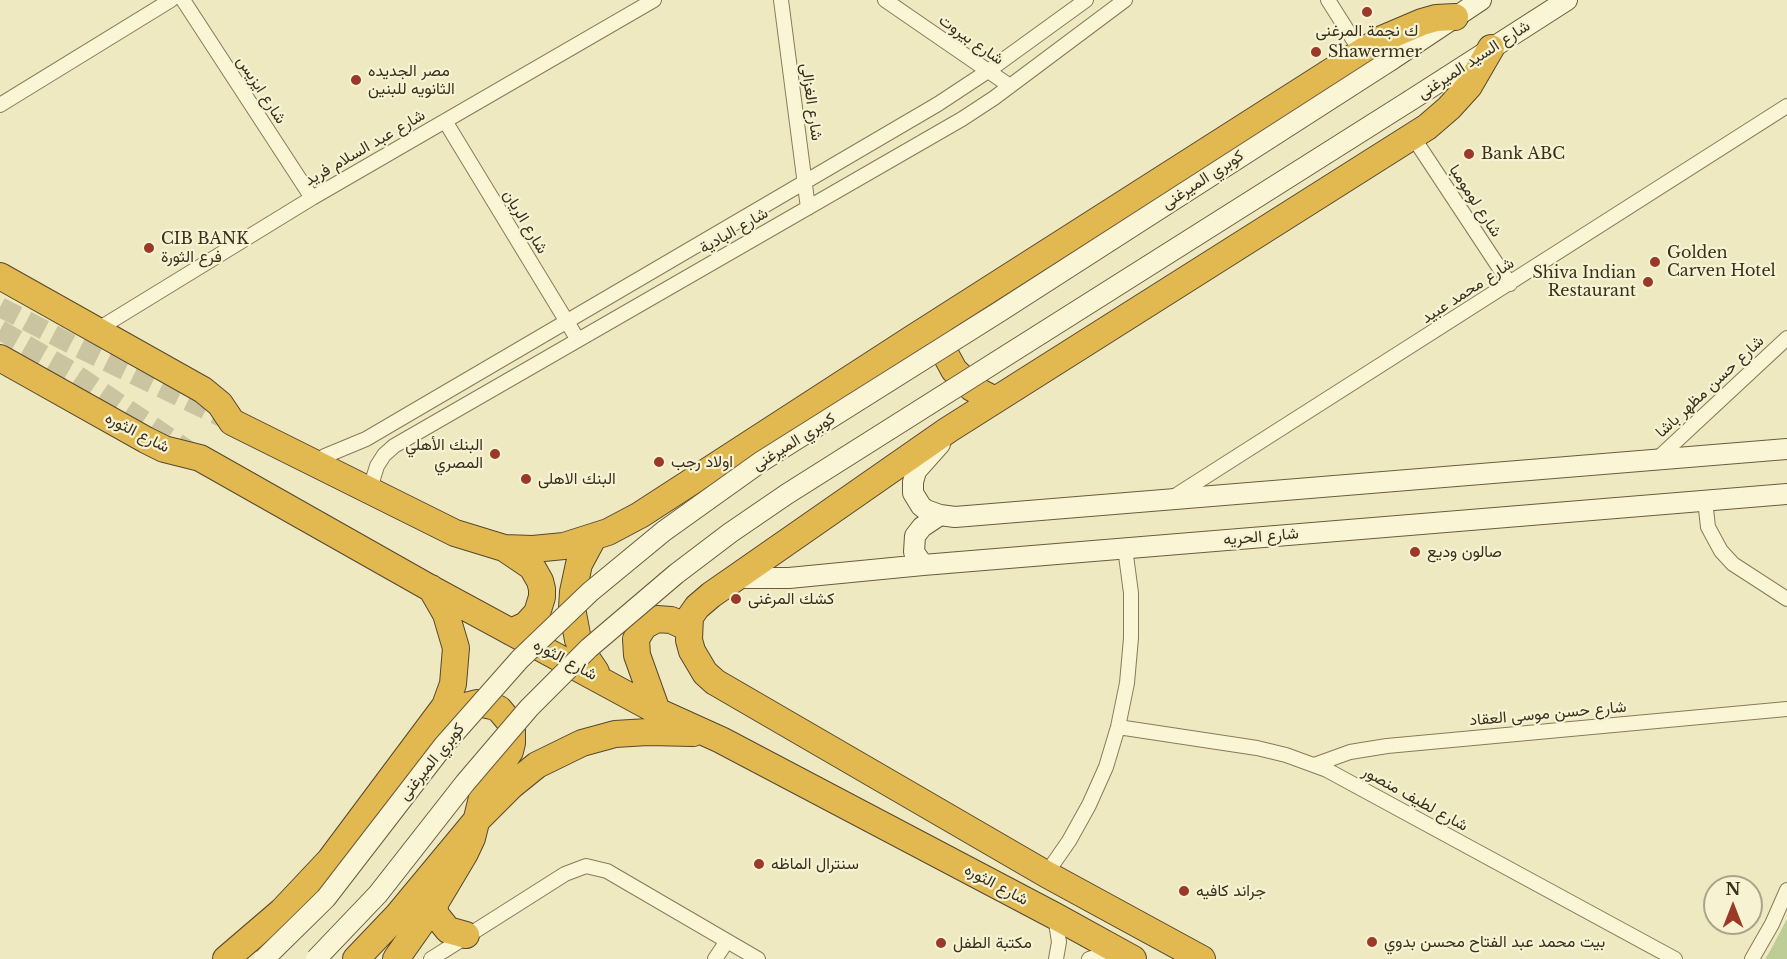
<!DOCTYPE html>
<meta charset="utf-8">
<style>
body{margin:0}
#map{position:relative;width:1787px;height:959px;overflow:hidden;background:#efe9c2;font-family:"Libre Baskerville",serif}
canvas{display:block}
.north{position:absolute;left:1703px;top:875px;width:60px;height:60px;box-sizing:border-box;background:#f6f2d2;border:2px solid #aaa48a;border-radius:50%;rotate:0deg;font-size:16px;font-weight:700;line-height:24px;text-align:center;color:#392f1d}
.north::after{content:'';display:block;margin:auto;width:21px;height:27px;background:#9a3927;clip-path:polygon(50% 0,100% 100%,50% 72%,0 100%)}
</style>
<div id="map">
<canvas width="1787" height="959"></canvas>
<div class="north">N</div>
</div>
<script>
const ctx = document.querySelector('canvas').getContext('2d');
ctx.lineJoin = 'round';
function fill(path, color) { ctx.fillStyle = color; ctx.fill(path, 'evenodd'); }
const shape = rows => new Path2D(rows.map(r => 'M' + r).join(''));
function trace(path, color, width, dash) { ctx.strokeStyle = color; ctx.lineWidth = width; ctx.lineCap = dash ? 'butt' : 'round'; ctx.setLineDash(dash || []); ctx.stroke(path); }
function label(font, color, halo, rows, align = 'center') {
  ctx.font = font + ' "Libre Baskerville",Vazirmatn,serif'; ctx.lineWidth = 4.5; ctx.setLineDash([]); ctx.textBaseline = 'middle'; ctx.strokeStyle = halo; ctx.fillStyle = color; for (const [text, x, y, turn = 0] of rows) {
    ctx.save(); ctx.translate(x, y); ctx.rotate((+turn || 0) * Math.PI / 180); ctx.textAlign = isNaN(turn) ? turn : align; if (halo) ctx.strokeText(text, 0, 0); ctx.fillText(text, 0, 0); ctx.restore();
  }
}
const green = shape([
 [1787,919,1787,959,1765,959,1770,951]
]);
const secondaryTunnel = shape([
 [0,307,73,345,232,422],
 [0,330,71,371,192,453]
]);
const street = shape([
 [183,0,312,198],
 [781,0,808,208],
 [885,0,1010,86],
 [1328,0,1361,52],
 [0,105,171,0],
 [445,121,578,340],
 [1413,137,1510,284],
 [95,331,312,198,654,0],
 [1656,460,1787,338],
 [314,463,325,456,366,439,938,104,988,71,1086,0],
 [373,492,373,479,377,466,384,455,394,446,962,119,994,98,1125,0],
 [1175,496,1787,106],
 [1705,500,1708,527,1721,551,1733,564,1787,599],
 [1118,727,1257,748,1286,755,1327,770,1675,959],
 [1314,765,1350,752,1387,746,1787,709],
 [1046,874,1069,841,1089,805,1106,767,1118,727,1127,683,1131,638,1131,593,1125,548],
 [1055,916,1059,942,1056,959],
 [431,959,565,874,586,866,607,871,758,959],
 [715,959,727,941],
 [1089,959,1115,951],
 [1752,959,1772,924,1787,890]
]);
const secondary = shape([
 [1391,60,1481,0],
 [1411,100,1567,0],
 [940,444,916,471,913,482,913,493,921,506,926,510,940,515,955,517,1787,449],
 [923,565,914,552,915,536,922,527,940,515],
 [735,578,789,578,923,565,1787,494]
]);
const highway = shape([
 [0,276,203,390,220,404,232,422,455,533,504,548,533,549,564,546,608,532,640,515,910,340,1382,39,1422,22,1436,18,1455,17],
 [937,324,942,348,954,370,972,388,995,400],
 [0,358,146,440,164,449,200,458,430,588,657,711,721,740,1055,916,1133,959],
 [593,538,579,564,573,592,572,608,578,640,584,654,596,672],
 [504,548,532,567,540,581,542,589,542,597,537,613,526,625,511,632],
 [657,711,637,655,636,639,644,626,657,619,671,620,689,628],
 [434,905,436,915,448,930,466,935],
 [226,959,282,911,330,860,445,706,453,684,456,648,446,614,431,588],
 [356,959,397,916,475,822,511,786,537,765,582,743,615,734,648,732,693,733],
 [396,959,434,905,465,853,472,838,483,794,510,751,512,743,512,728,509,721,499,709,492,706,477,703,457,708,439,716],
 [1202,959,1046,874,715,682,705,673,692,651,689,640,690,617,697,607,711,595,948,430,1427,127,1449,108,1469,86,1491,48]
]);
const secondaryBridge = shape([
 [264,959,326,898,444,745,520,659,590,592,664,531,762,461,999,312,1391,60],
 [316,959,378,894,465,783,529,708,589,648,676,574,730,533,787,494,1411,100]
]);
const markers = [
 [1367,12,6,"#9a3927"],
 [1316,52,6,"#9a3927"],
 [356,80,6,"#9a3927"],
 [1469,154,6,"#9a3927"],
 [149,248,6,"#9a3927"],
 [1655,262,6,"#9a3927"],
 [1648,282,6,"#9a3927"],
 [495,454,6,"#9a3927"],
 [659,462,6,"#9a3927"],
 [526,479,6,"#9a3927"],
 [1415,552,6,"#9a3927"],
 [736,599,6,"#9a3927"],
 [759,864,6,"#9a3927"],
 [1184,891,6,"#9a3927"],
 [1372,942,6,"#9a3927"],
 [941,943,6,"#9a3927"]
];
const poiNames = [
 ["ك نجمة المرغنى",1367,31,"center"],
 ["Shawermer",1328,52],
 ["مصر الجديده",368,71],
 ["الثانويه للبنين",368,89],
 ["Bank ABC",1481,154],
 ["CIB BANK",161,239],
 ["فرع الثورة",161,257],
 ["Golden",1667,253],
 ["Carven Hotel",1667,271],
 ["Shiva Indian",1636,273,"right"],
 ["Restaurant",1636,291,"right"],
 ["البنك الأهلي",483,445,"right"],
 ["المصري",483,463,"right"],
 ["اولاد رجب",671,462],
 ["البنك الاهلى",538,479],
 ["صالون وديع",1427,552],
 ["كشك المرغنى",748,599],
 ["سنترال الماظه",771,864],
 ["جراند كافيه",1196,891],
 ["بيت محمد عبد الفتاح محسن بدوي",1384,942],
 ["مكتبة الطفل",953,943]
];
const streetNames = [
 ["شارع بيروت",971,40,35],
 ["شارع السيد الميرغنى",1474,60,-33],
 ["شارع ايزيس",261,90,57],
 ["شارع الغزالى",811,102,82],
 ["شارع عبد السلام فريد",365,148,-30],
 ["كوبري الميرغنى",1203,180,-33],
 ["شارع لومومبا",1475,201,57],
 ["شارع الريان",525,222,59],
 ["شارع البادية",734,231,-30],
 ["شارع محمد عبيد",1468,291,-33],
 ["شارع حسن مظهر باشا",1710,387,-43],
 ["شارع الثوره",137,433,27],
 ["كوبري الميرغنى",794,442,-32],
 ["شارع الحريه",1261,537,-5],
 ["شارع الثوره",565,660,28],
 ["شارع حسن موسى العقاد",1548,714,-5],
 ["كوبري الميرغنى",432,762,-51],
 ["شارع لطيف منصور",1415,799,29],
 ["شارع الثوره",996,885,28]
];
fill(green, '#becd95');
trace(secondaryTunnel, '#cbc4a1', 20, [20, 10]);
trace(street, '#897a58', 16);
trace(secondary, '#6b5b3c', 22);
trace(highway, '#57472d', 28);
trace(street, '#faf5d5', 14);
trace(secondary, '#faf5d5', 20);
trace(highway, '#e1b950', 26);
trace(secondaryBridge, '#6b5b3c', 22, []);
trace(secondaryBridge, '#faf5d5', 20);
for (const [x, y, r, color] of markers) { const dot = new Path2D(); dot.arc(x, y, r, 0, 2 * Math.PI); ctx.fillStyle = color; ctx.fill(dot); trace(dot, '#f6f2d2', 2); }
label('16px', '#392f1d', '#f6f2d2', poiNames, 'left');
label('16px', '#392f1d', '#f6f2d2', streetNames);
</script>
